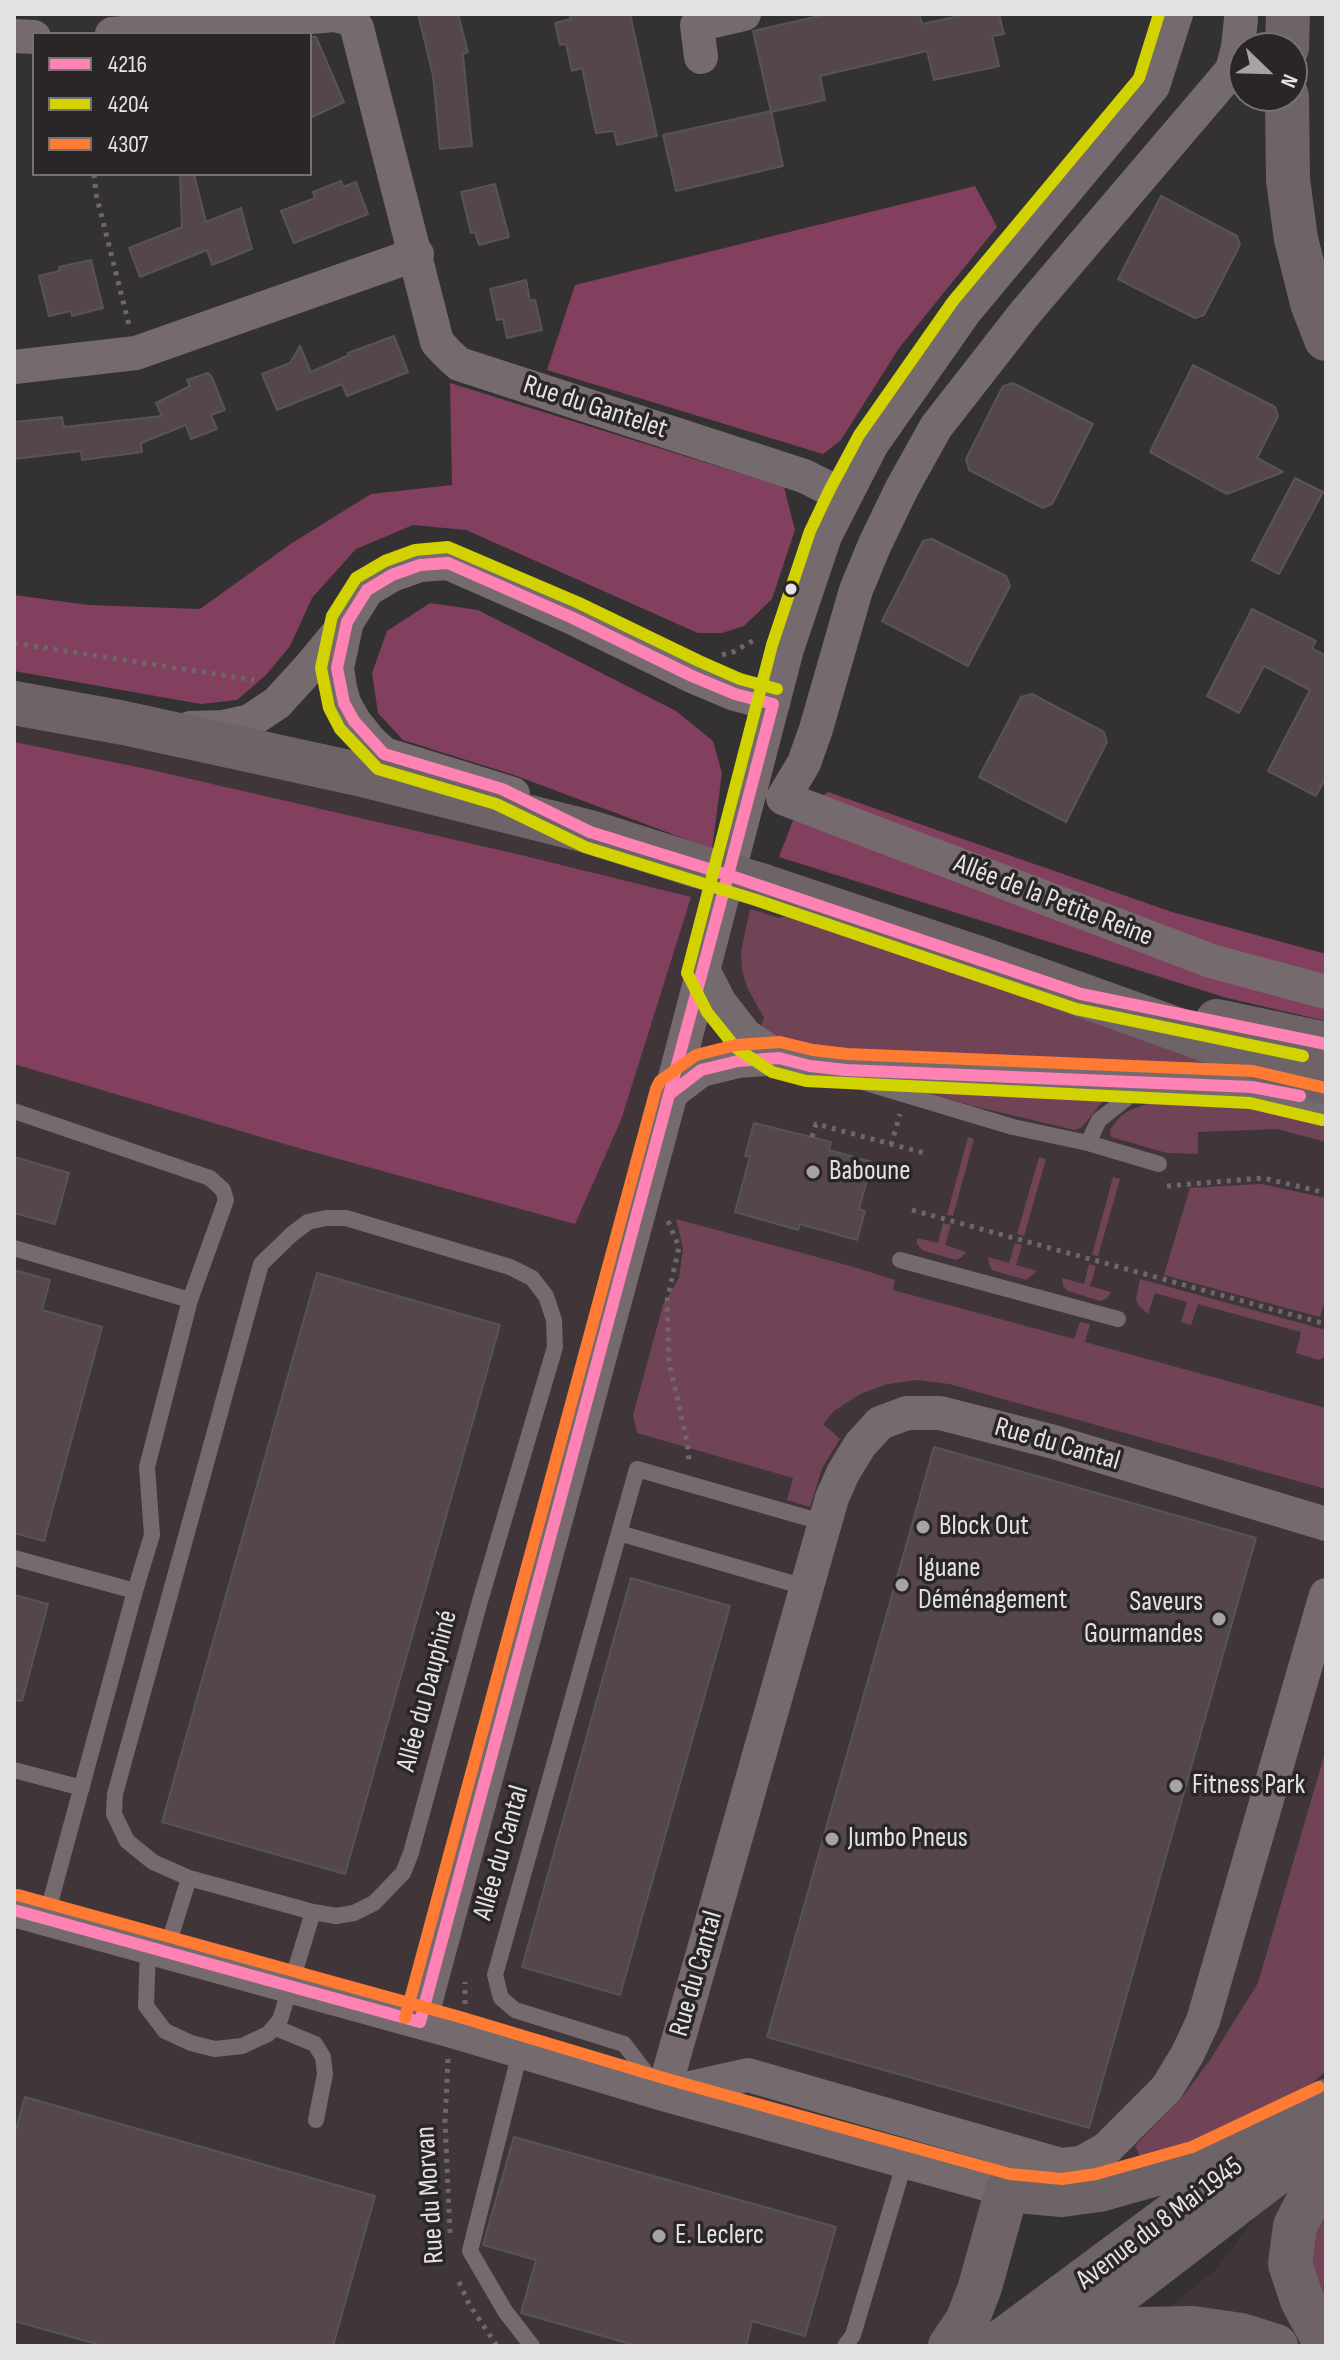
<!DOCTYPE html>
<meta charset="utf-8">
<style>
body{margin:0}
#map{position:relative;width:1340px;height:2360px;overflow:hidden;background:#333132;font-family:"Sofia Sans Condensed",sans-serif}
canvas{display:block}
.frame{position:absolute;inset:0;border:16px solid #e4e1e2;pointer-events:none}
.legend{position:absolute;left:32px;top:32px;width:280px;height:144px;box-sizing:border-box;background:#2a2627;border:2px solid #747172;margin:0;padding:10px 14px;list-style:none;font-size:24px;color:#e4e1e2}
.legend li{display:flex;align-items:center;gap:16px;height:40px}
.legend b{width:40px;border:2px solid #747172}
.north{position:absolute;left:1228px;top:32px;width:80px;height:80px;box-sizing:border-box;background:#2a2627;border:2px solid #747172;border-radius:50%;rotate:113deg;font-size:22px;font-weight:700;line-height:32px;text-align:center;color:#e4e1e2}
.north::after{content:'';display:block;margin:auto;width:28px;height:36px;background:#a6a3a4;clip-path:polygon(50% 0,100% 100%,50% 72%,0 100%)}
</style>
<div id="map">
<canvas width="1340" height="2360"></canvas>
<div class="frame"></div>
<ul class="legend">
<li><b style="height:10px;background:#ff82b4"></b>4216</li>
<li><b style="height:10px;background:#d2d200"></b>4204</li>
<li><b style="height:10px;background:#ff7b33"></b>4307</li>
</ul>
<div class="north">N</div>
</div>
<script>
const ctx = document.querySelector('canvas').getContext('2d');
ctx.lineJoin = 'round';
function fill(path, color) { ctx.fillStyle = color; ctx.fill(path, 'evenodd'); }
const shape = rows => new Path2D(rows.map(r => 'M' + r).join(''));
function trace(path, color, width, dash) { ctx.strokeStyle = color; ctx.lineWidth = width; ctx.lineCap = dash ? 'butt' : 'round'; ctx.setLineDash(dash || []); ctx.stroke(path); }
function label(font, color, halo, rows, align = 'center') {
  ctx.font = font + ' "Sofia Sans Condensed",sans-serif'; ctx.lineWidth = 7; ctx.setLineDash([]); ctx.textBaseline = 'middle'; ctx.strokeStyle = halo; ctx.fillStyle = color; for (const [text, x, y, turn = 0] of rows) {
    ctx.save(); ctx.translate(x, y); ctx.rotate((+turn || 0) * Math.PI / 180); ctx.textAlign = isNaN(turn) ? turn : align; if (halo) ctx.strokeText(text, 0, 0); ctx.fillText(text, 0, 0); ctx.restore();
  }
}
const built = shape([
 [14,711,384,789,1326,1084,1326,2087,1196,2152,1030,2186,959,2312,928,2346,14,2346],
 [1326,2127,1326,2346,1123,2346,1215,2270]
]);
const green = shape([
 [750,909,779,918,791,915,1258,1071,806,1052,759,1032,764,1018,747,987,742,970,741,952],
 [893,1083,1107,1096,1082,1127,1075,1130,973,1106],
 [1160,1099,1249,1101,1326,1118,1326,1142,1277,1129,1198,1132,1198,1154,1167,1153,1111,1137,1110,1129,1121,1116,1130,1110],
 [968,1137,974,1139,953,1216,947,1215],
 [1039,1157,1046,1159,1024,1236,1017,1234],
 [1113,1177,1120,1179,1098,1256,1092,1255],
 [1261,1184,1326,1198,1326,1296,1320,1317,1164,1275,1190,1188],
 [676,1219,854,1267,895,1280,893,1290,1074,1339,1080,1322,1090,1324,1085,1342,1326,1408,1326,1489,949,1384,917,1380,888,1384,860,1394,834,1411,823,1424,840,1439,822,1468,810,1507,787,1500,793,1478,637,1433,633,1415,663,1305,679,1278,683,1248],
 [943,1223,951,1225,945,1245,966,1252,962,1257,956,1260,922,1250,917,1244,917,1238,938,1243],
 [1015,1243,1022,1245,1016,1265,1037,1271,1026,1280,992,1270,989,1264,988,1257,1009,1263],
 [1089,1264,1096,1266,1090,1286,1111,1292,1107,1298,1100,1301,1068,1291,1063,1286,1062,1278,1084,1284],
 [1140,1279,1326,1330,1326,1356,1319,1360,1296,1353,1301,1332,1198,1304,1191,1325,1181,1322,1187,1302,1155,1293,1148,1314,1138,1305,1136,1299],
 [1326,1749,1326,2071,1293,2099,1144,2164,1135,2146,1184,2095,1210,2060,1258,1983],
 [1326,2202,1326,2312,1313,2293,1308,2233]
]);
const forest = shape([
 [975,186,997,227,899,348,841,440,823,454,547,370,575,285],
 [450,383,784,487,795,530,772,599,744,626,722,633,698,633,466,530,413,525,356,549,312,598,290,646,266,675,237,700,201,704,14,671,14,595,88,605,200,609,292,543,371,494,452,485],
 [430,603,478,610,676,711,713,741,722,773,712,849,514,775,403,740,378,713,372,673,387,631],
 [14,742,147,769,525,856,691,897,621,1120,575,1224,288,1145,14,1064],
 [828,792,1172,912,1326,954,1326,1021,1227,998,779,857,795,815]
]);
const building = shape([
 [418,14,458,14,468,52,463,54,472,146,440,149,433,75,418,14],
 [569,14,630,14,657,136,617,145,614,131,596,133,582,68,572,71,566,44,560,45,555,23,571,19,569,14],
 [828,14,919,14,922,24,968,14,999,14,1004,34,992,36,999,66,934,80,927,51,820,76,825,100,771,112,753,31,828,14],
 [310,37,316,37,344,102,310,118,310,37],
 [771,111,783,166,676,191,663,135,771,111],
 [180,174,194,174,206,222,241,208,252,249,212,265,207,250,140,277,129,248,182,227,180,174],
 [341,181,343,187,356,182,368,214,294,243,281,211,315,198,313,192,341,181],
 [495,184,509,237,479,245,475,232,471,233,461,192,495,184],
 [1161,196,1237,236,1240,245,1204,315,1195,318,1118,279,1161,196],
 [91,260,103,308,72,316,71,311,49,316,39,276,59,271,59,267,91,260],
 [526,280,530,301,535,300,542,330,507,338,503,319,497,320,490,289,526,280],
 [394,336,408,372,347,396,342,384,277,410,262,374,290,363,300,346,311,372,349,355,348,353,394,336],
 [1193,365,1275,407,1278,416,1257,458,1283,472,1227,494,1150,452,1193,365],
 [208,373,212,377,225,410,211,415,217,429,191,439,186,425,141,443,142,452,82,460,81,451,14,459,14,422,62,417,64,427,162,416,156,403,190,386,187,380,208,373],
 [1013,383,1093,424,1052,504,1043,508,969,470,966,459,1003,386,1013,383],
 [1295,478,1323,492,1279,574,1252,560,1295,478],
 [932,539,1006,576,1010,586,968,666,882,621,923,541,932,539],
 [1252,609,1316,641,1312,648,1326,656,1326,777,1316,796,1268,771,1310,690,1264,666,1239,713,1207,696,1252,609],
 [1032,694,1104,732,1107,742,1066,822,979,777,1021,697,1032,694],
 [754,1123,831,1142,829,1150,872,1162,859,1209,865,1211,857,1240,800,1224,798,1230,735,1212,750,1157,745,1156,754,1123],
 [14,1157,69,1173,55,1224,14,1213,14,1157],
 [14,1270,50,1280,42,1310,102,1327,44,1541,14,1533,14,1270],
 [317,1273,500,1325,345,1874,162,1822,317,1273],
 [934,1447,1256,1538,1089,2128,767,2037,934,1447],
 [631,1578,730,1606,620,1995,522,1967,631,1578],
 [14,1595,48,1604,22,1701,14,1700,14,1595],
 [25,2097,375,2196,333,2346,104,2346,14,2321,14,2136,25,2097],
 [514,2137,836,2227,805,2336,752,2321,746,2346,638,2346,521,2313,536,2260,483,2245,514,2137]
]);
const path = shape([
 [94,174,96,194,129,325],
 [14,643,254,680],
 [722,655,733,652,756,639],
 [812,1137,816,1124,928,1154],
 [891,1145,900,1114],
 [1167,1186,1263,1178,1326,1193],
 [912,1210,1326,1324],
 [668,1221,679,1247,667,1301,669,1361,687,1442,689,1461],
 [465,2004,465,1982],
 [448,2059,445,2122,450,2233],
 [459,2282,469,2304,497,2346]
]);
const lane = shape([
 [863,1082,1013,1127,1088,1143,1159,1164],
 [14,1111,210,1178,223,1190,226,1200,190,1300],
 [1088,1143,1099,1120,1141,1087],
 [14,1248,190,1300,147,1467,152,1535,135,1591],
 [900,1260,1118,1319],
 [619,1533,495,1975,501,1998,515,2010,624,2044,657,2087],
 [14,1558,135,1591,46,1918],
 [805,1587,619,1533,637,1469,825,1523],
 [14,1770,82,1788],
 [148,1947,146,2006,165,2031,191,2043,215,2049,242,2046,268,2034,280,2020,313,1912,336,1916,354,1913,374,1903,403,1873,411,1853,480,1601,555,1347,554,1320,546,1296,532,1278,510,1267,346,1218,326,1218,308,1222,292,1234,261,1264,115,1794,114,1814,127,1841,153,1862,189,1878,313,1912],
 [166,1952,189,1878],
 [276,2028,315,2044,323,2057,325,2074,316,2120],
 [520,2052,470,2251,505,2311,532,2346],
 [845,2346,853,2335,905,2161]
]);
const street = shape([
 [1241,19,1238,47,1232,70,1025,313,936,427,902,488,875,544,856,590,816,729,804,763,783,798,1211,961,1326,992],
 [112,34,334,15,349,18,357,28,437,342,447,353,459,364,804,476,844,496],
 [14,36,34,37],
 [701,57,697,25,744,14],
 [14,367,136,353,417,254],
 [346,626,337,668,340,688,344,703,354,721,370,741,384,754,513,794],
 [190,728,223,727,250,721,277,703,309,668,347,622,367,590,392,575,420,565,448,563,573,618,692,676,735,694,773,704],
 [703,970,720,1003,745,1035,779,1058],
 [671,1093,701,1070,738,1061,779,1058,810,1066,846,1070,1252,1087,1326,1104],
 [1326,1524,1054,1442,940,1413,907,1413,880,1423,860,1445,843,1473,832,1498,663,2094,748,2075,1061,2165,1081,2163,1106,2149,1167,2088,1187,2055,1203,2021,1326,1595],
 [14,1910,456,2032,663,2094,1007,2190],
 [420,2022,671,1093,787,649,825,536,872,444,966,310,1153,86,1176,14]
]);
const secondary = shape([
 [1287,48,1288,14],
 [1287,96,1288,180,1296,239,1312,303,1326,339],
 [14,703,124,723,358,774,590,832,697,866],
 [761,885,976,957,1326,1083],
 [1217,1021,1326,1044],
 [1326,2176,1314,2189,1295,2226,1290,2264,1302,2300,1318,2330,1326,2339],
 [950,2346,967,2321,980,2287,1007,2190,1062,2195,1099,2190,1198,2162,1326,2101],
 [995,2346,1250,2157],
 [1051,2346,1326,2135],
 [1106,2346,1141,2329,1193,2328,1241,2335,1276,2346]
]);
const secondaryBridge = shape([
 [697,866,761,885]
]);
const bus1 = shape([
 [448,563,573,618,692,676,735,694,773,704,728,875,590,832,502,789,384,754,354,721,344,703,337,668,347,622,367,590,392,575,420,565,448,563],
 [728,875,1081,994,1326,1044],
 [671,1093,701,1070,738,1061,779,1058,810,1066,846,1070,1252,1087,1300,1096],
 [14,1910,420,2022],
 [420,2022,728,875]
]);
const bus2 = shape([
 [1159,14,1139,78,953,301,859,435,830,489,810,531,772,645,687,973,707,1012,735,1047,772,1072,806,1081,1250,1103,1322,1120],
 [777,689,740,679,699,661,579,603,448,547,415,550,385,561,356,578,332,616,321,668,329,708,340,729,378,769,496,804,585,847,756,900,1076,1009,1303,1056]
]);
const bus3 = shape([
 [18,1895,460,2017,667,2079,1010,2174,1062,2179,1096,2174,1192,2147,1319,2087],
 [405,2018,656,1089,660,1081,696,1055,736,1045,780,1042,813,1050,847,1054,1253,1071,1326,1088]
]);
const markers = [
 [791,589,7,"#e4e1e2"],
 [813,1172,8,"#a6a3a4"],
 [923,1527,8,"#a6a3a4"],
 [902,1585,8,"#a6a3a4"],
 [1219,1619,8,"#a6a3a4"],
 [1176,1786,8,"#a6a3a4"],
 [832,1839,8,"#a6a3a4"],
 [659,2236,8,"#a6a3a4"]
];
const streetNames = [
 ["Rue du Gantelet",595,408,18],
 ["Allée de la Petite Reine",1053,901,21],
 ["Rue du Cantal",1057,1445,16],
 ["Allée du Dauphiné",428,1691,-75],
 ["Allée du Cantal",502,1853,-74],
 ["Rue du Cantal",697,1974,-74],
 ["Rue du Morvan",431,2195,-94],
 ["Avenue du 8 Mai 1945",1160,2224,-37]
];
const poiNames = [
 ["Baboune",829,1172],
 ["Block Out",939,1527],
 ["Iguane",918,1569],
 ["Déménagement",918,1601],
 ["Saveurs",1203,1603,"right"],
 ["Gourmandes",1203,1635,"right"],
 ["Fitness Park",1192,1786],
 ["Jumbo Pneus",848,1839],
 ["E. Leclerc",675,2236]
];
fill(built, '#40363a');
fill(green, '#704456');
fill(forest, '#83405e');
fill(building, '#55464e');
trace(building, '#565555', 2);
trace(path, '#6e676a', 5, [4, 6]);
trace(lane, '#756b6f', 16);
trace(street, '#756b6f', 34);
trace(secondary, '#6e6468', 44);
trace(secondaryBridge, '#6e6468', 44);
trace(bus1, '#ff82b4', 12);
trace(bus2, '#d2d200', 12);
trace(bus3, '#ff7b33', 12);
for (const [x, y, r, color] of markers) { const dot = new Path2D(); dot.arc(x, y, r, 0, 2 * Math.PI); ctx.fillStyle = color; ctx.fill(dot); trace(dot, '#2a2627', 3); }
label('28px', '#e4e1e2', '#2a2627', streetNames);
label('28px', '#e4e1e2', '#2a2627', poiNames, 'left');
</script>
